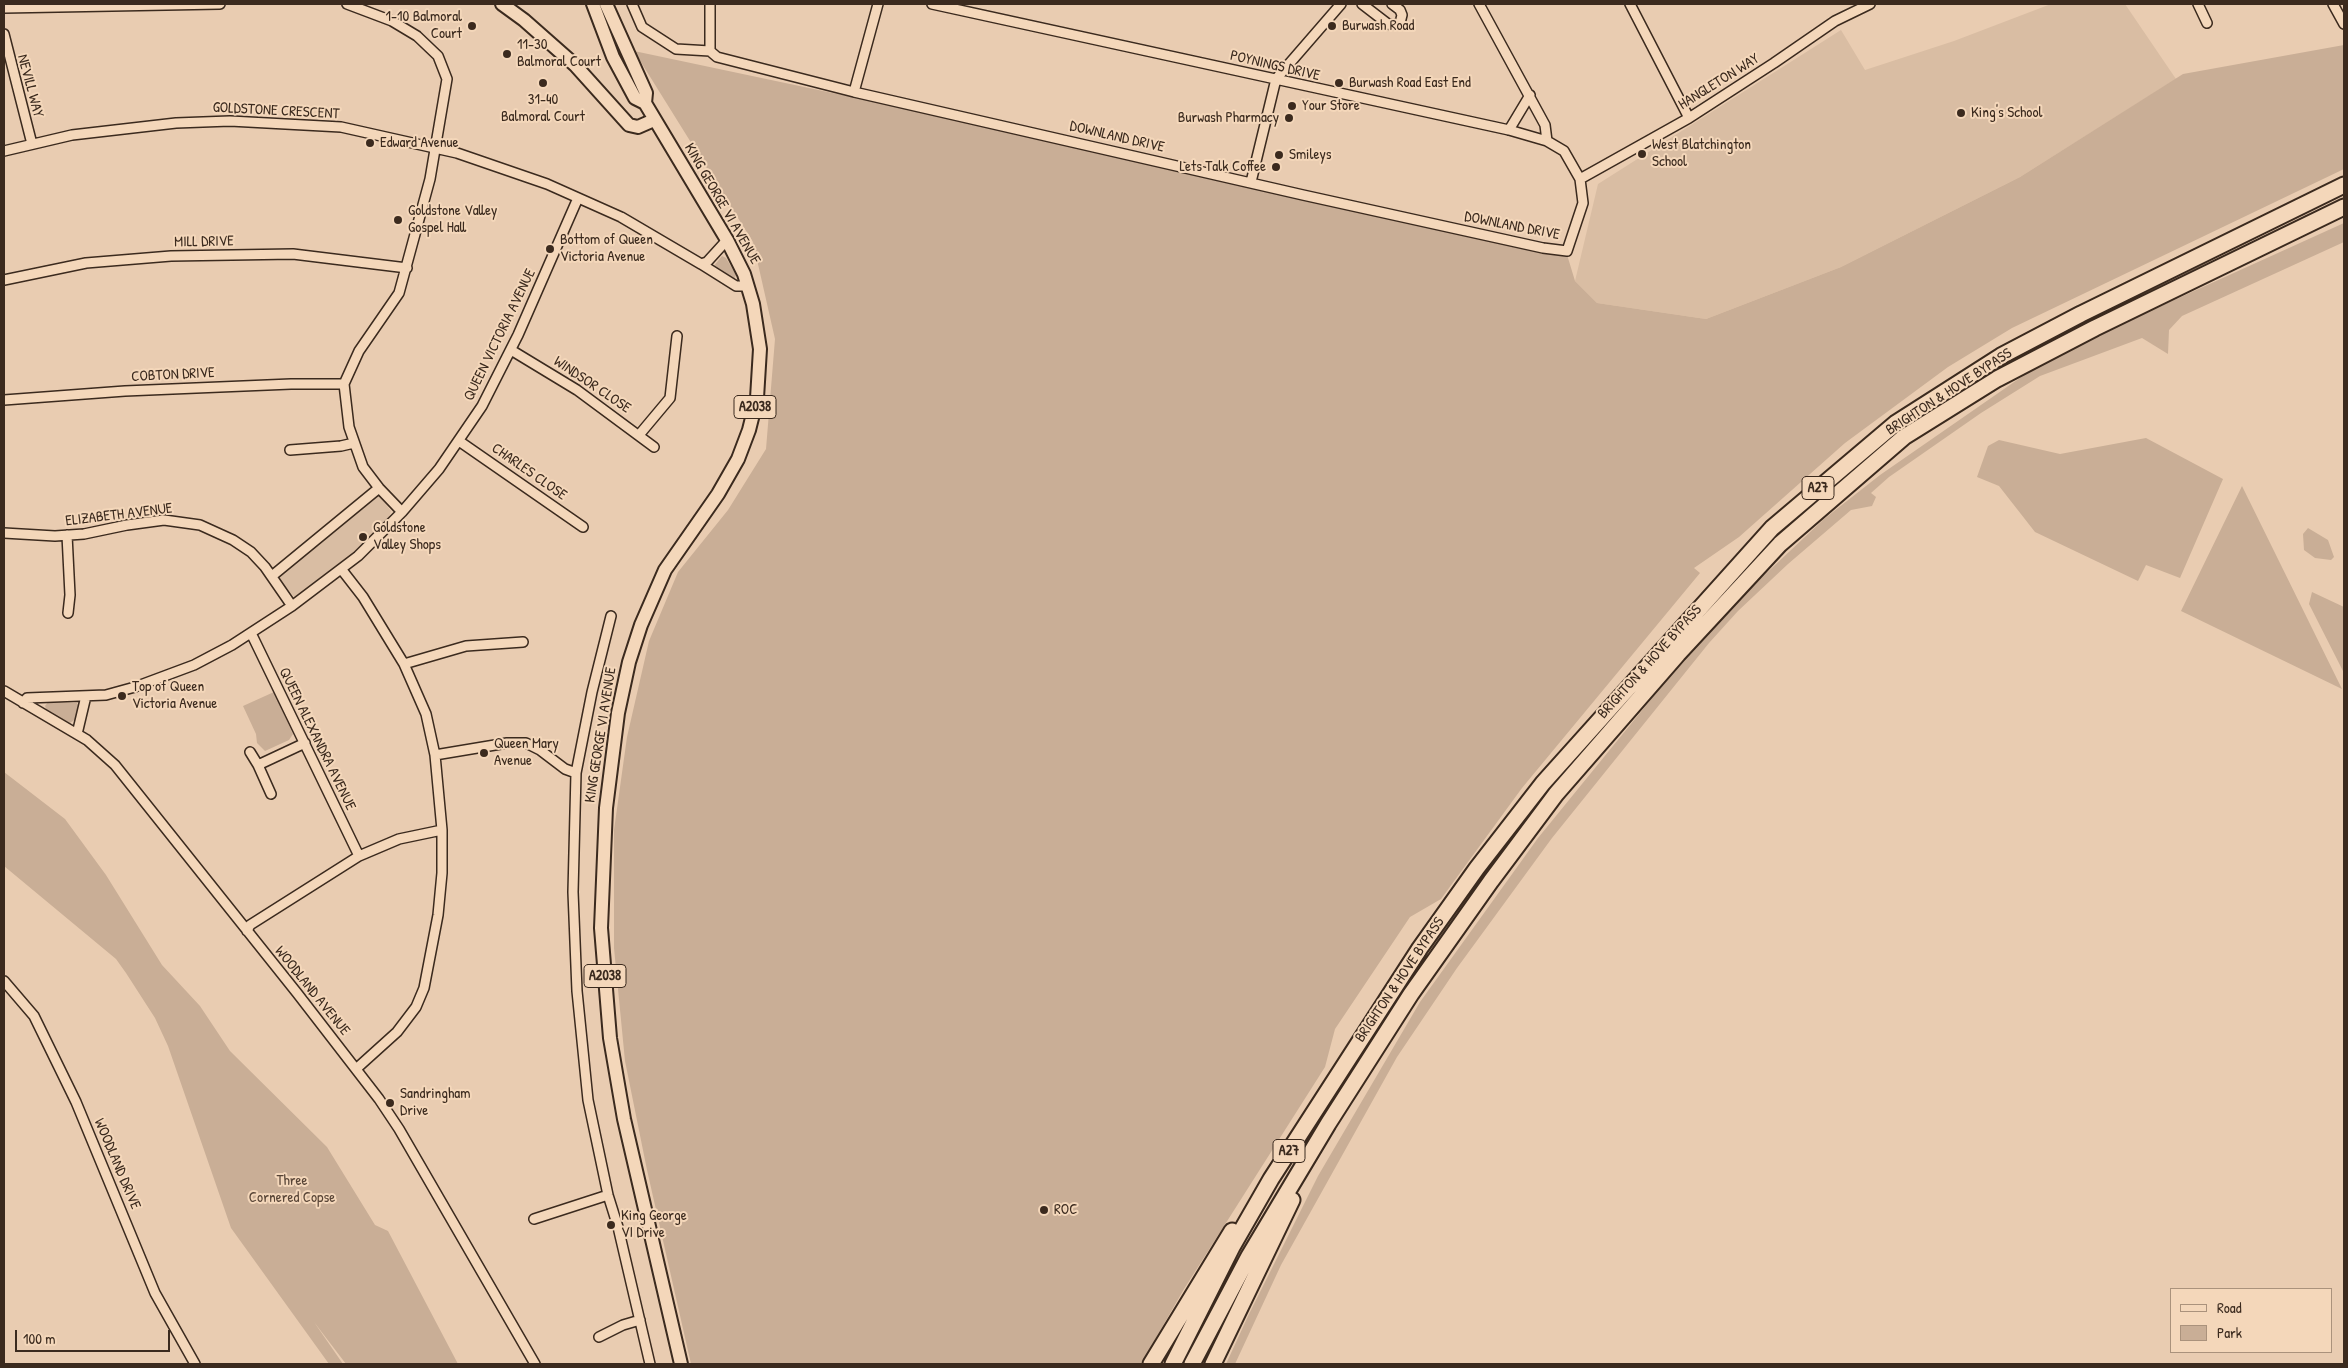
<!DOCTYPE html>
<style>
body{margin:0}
#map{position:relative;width:2348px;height:1368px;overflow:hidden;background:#e9ccb1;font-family:"Patrick Hand",sans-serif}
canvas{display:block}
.frame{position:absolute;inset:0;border:5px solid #3b2a1e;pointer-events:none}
.legend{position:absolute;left:2170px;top:1288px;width:162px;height:65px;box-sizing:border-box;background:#f4d7ba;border:1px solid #aa927c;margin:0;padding:6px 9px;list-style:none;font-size:15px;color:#3b2a1e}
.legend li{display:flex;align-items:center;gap:10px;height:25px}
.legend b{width:25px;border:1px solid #aa927c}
.scale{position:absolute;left:15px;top:1330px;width:155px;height:22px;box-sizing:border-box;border:2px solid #3b2a1e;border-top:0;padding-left:6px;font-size:15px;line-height:18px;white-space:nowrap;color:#3b2a1e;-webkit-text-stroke:4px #f4d7ba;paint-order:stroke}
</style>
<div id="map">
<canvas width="2348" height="1368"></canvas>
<div class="frame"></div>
<ul class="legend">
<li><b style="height:6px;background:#f4d7ba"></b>Road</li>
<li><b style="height:14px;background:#c9ae96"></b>Park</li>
</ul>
<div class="scale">100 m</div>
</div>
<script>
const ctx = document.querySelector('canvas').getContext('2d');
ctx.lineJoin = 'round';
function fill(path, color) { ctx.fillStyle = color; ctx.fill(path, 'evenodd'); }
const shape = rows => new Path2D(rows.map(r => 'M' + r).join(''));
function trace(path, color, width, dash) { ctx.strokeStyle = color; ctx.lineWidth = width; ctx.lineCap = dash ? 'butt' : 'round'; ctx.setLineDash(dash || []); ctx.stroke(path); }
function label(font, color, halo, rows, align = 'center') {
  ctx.font = font + ' "Patrick Hand",sans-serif'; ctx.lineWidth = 4; ctx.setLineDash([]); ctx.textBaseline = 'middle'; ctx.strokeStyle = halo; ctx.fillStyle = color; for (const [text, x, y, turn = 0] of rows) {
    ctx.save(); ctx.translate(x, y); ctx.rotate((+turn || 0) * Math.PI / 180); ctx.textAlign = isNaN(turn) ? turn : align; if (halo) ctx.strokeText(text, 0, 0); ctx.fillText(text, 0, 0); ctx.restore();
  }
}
const built = shape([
 [2051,4,2125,4,2176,79,2020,177,1841,267,1706,319,1597,303,1575,281,1598,184,1841,30,1865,70,1954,41],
 [377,493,391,511,388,521,341,566,296,599,277,577]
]);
const green = shape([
 [2344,45,2344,169,2012,328,1948,367,1845,443,1739,537,1694,568,1700,573,1522,788,1441,899,1410,917,1335,1029,1325,1067,1184,1289,1141,1364,691,1364,647,1170,625,1061,614,948,614,830,627,737,649,641,678,572,728,510,766,449,775,339,753,242,634,51,1565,248,1575,281,1597,303,1706,319,1841,267,2020,177,2183,74],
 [2344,223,2344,242,2182,316,2169,330,2168,354,2142,338,2040,376,1981,413,1889,477,1871,493,1876,497,1872,506,1851,510,1788,564,1738,611,1709,643,1552,838,1457,968,1397,1057,1281,1265,1235,1364,1226,1364,1249,1314,1318,1176,1420,1002,1538,838,1661,687,1757,582,1824,519,1880,475,2030,371,2086,340],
 [722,256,726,258,736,275,734,280,713,267],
 [2146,438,2223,479,2180,578,2146,565,2138,581,2035,532,1999,486,1977,477,1988,446,1999,440,2060,454],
 [2242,486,2342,689,2181,611],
 [2308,528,2328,540,2334,557,2331,560,2315,558,2304,550,2303,534],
 [2312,592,2344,607,2344,673,2309,604],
 [274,692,293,734,289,740,265,751,257,743,256,734,243,706],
 [48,702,77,703,80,708,76,719,70,723,47,711,45,706],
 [4,772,65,819,106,875,162,965,200,1006,230,1051,327,1147,375,1225,388,1231,458,1364,346,1364,314,1322,343,1364,329,1364,231,1228,168,1046,155,1018,126,973,116,959,4,866]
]);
const street = shape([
 [347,4,392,21,417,36,438,56,447,79,430,179,399,293,359,351,344,384,349,427,363,467,379,488,402,512],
 [632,4,642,27,676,49,710,51],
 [710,4,710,51,717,57,854,92,1303,195,1543,248,1567,251,1583,203,1580,179,1564,151,1547,141,1509,130,932,4],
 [1362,4,1388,24,1394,25,1400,23,1402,15,1400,10,1392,4],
 [1479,4,1545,125,1547,141],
 [1630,4,1689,118],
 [2198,4,2207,23],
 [2333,4,2344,24],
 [4,8,220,4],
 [4,34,32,144],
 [854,92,878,4],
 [1509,130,1530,95],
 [4,151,72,135,176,123,230,121,341,127,457,153,547,184,621,217,701,264,707,262,727,240],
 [1580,179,1689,118,1774,63,1835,21,1870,4],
 [1251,182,1276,79,1341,4],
 [701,264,736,286,748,286],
 [4,280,86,263,171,256,293,254,407,268],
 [511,350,577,390,654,447],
 [4,400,125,391,291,384,344,384],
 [639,435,670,398,677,336],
 [459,441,583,527],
 [290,450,341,446,354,443],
 [4,533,55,536,84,534,127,525,164,520,200,525,233,540,251,552,265,567,292,606],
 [67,535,70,595,68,613],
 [342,570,363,597,404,664,426,714,435,755,442,830,442,873,438,915,424,988,416,1007,397,1032,356,1069],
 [272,576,379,488],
 [251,633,359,856],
 [404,664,466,646,523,642],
 [4,691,87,740,115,765,297,993,379,1099,399,1129,535,1364],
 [23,703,27,698,106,695,135,687,194,665,232,645,292,606,358,556,402,512,439,469,482,406,518,335,578,198],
 [77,734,86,696],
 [250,752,258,765],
 [435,755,507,743,526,743,540,750,565,769,576,773,573,892,577,991,588,1100,608,1195,618,1227,650,1364],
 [576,773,592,692,611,616],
 [271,794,258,765,305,743],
 [247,931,250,925,359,856,399,839,442,830],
 [4,981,34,1016,76,1102,155,1293,195,1364],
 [534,1219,608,1195],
 [599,1337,623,1325,640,1320]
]);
const primary = shape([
 [502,4,524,20,575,65,629,125,638,127,654,120],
 [593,4,613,57,635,98,645,103],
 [606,4,646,93,645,103,727,240,744,274,753,304,760,349,757,398,749,430,738,459,718,494,665,570,641,625,629,662,618,713,606,808,601,928,610,1038,624,1119,681,1364]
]);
const highway = shape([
 [1151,1364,1232,1231],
 [1173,1364,1232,1247,1271,1179,1420,948,1477,868,1543,783,1772,528,1896,423,2001,356,2081,314,2344,185],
 [1192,1364,1249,1256,1328,1124,1411,994,1491,881,1556,794,1678,654,1780,544,1904,437,1997,379,2095,328,2344,207],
 [1213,1364,1292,1200]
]);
const markers = [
 [472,26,5,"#3b2a1e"],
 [1332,26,5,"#3b2a1e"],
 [507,54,5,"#3b2a1e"],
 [543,83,5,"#3b2a1e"],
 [1339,83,5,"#3b2a1e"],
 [1292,106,5,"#3b2a1e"],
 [1961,113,5,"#3b2a1e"],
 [1289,118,5,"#3b2a1e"],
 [370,143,5,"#3b2a1e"],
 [1642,154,5,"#3b2a1e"],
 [1279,155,5,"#3b2a1e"],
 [1276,167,5,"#3b2a1e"],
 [398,220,5,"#3b2a1e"],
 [550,249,5,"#3b2a1e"],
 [363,537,5,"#3b2a1e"],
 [122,696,5,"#3b2a1e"],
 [484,753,5,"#3b2a1e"],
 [390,1103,5,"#3b2a1e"],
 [1044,1210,5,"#3b2a1e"],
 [611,1225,5,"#3b2a1e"]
];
const shields = [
 [755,407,42],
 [1818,488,32],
 [605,976,42],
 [1289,1151,32]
];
const shieldNames = [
 ["A2038",755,407],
 ["A27",1818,488],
 ["A2038",605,976],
 ["A27",1289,1151]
];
const poiNames = [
 ["1-10 Balmoral",462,17,"right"],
 ["Court",462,34,"right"],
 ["Burwash Road",1342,26],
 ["11-30",517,45],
 ["Balmoral Court",517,62],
 ["Burwash Road East End",1349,83],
 ["31-40",543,100,"center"],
 ["Balmoral Court",543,117,"center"],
 ["Your Store",1302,106],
 ["King's School",1971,113],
 ["Burwash Pharmacy",1279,118,"right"],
 ["Edward Avenue",380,143],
 ["West Blatchington",1652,145],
 ["School",1652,162],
 ["Smileys",1289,155],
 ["Lets Talk Coffee",1266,167,"right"],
 ["Goldstone Valley",408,211],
 ["Gospel Hall",408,228],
 ["Bottom of Queen",560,240],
 ["Victoria Avenue",560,257],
 ["Goldstone",373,528],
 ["Valley Shops",373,545],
 ["Top of Queen",132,687],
 ["Victoria Avenue",132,704],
 ["Queen Mary",494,744],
 ["Avenue",494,761],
 ["Sandringham",400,1094],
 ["Drive",400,1111],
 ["ROC",1054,1210],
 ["King George",621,1216],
 ["VI Drive",621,1233]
];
const streetNames = [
 ["POYNINGS DRIVE",1275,66,13],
 ["HANGLETON WAY",1719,82,-32],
 ["NEVILL WAY",30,86,75],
 ["GOLDSTONE CRESCENT",276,111,3],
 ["DOWNLAND DRIVE",1117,137,13],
 ["KING GEORGE VI AVENUE",722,204,60],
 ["DOWNLAND DRIVE",1512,226,11],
 ["MILL DRIVE",204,242,-1],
 ["QUEEN VICTORIA AVENUE",500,335,-64],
 ["COBTON DRIVE",173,375,-3],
 ["WINDSOR CLOSE",592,385,34],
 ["BRIGHTON & HOVE BYPASS",1949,392,-33],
 ["CHARLES CLOSE",529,472,35],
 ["ELIZABETH AVENUE",119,515,-7],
 ["BRIGHTON & HOVE BYPASS",1650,662,-48],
 ["KING GEORGE VI AVENUE",601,735,-81],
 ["QUEEN ALEXANDRA AVENUE",317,739,64],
 ["BRIGHTON & HOVE BYPASS",1400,980,-56],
 ["WOODLAND AVENUE",312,991,51],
 ["WOODLAND DRIVE",117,1164,67]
];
const parkNames = [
 ["Three",292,1181],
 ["Cornered Copse",292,1198]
];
fill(built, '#d9bda3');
fill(green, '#c9ae96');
trace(street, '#3b2a1e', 12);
trace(primary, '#3b2a1e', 16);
trace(highway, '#3b2a1e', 19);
trace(street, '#f4d7ba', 9);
trace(primary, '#f4d7ba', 12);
trace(highway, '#f4d7ba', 15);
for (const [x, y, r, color] of markers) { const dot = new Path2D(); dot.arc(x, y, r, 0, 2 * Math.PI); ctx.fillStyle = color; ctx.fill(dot); trace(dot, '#f4d7ba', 2); }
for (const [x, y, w] of shields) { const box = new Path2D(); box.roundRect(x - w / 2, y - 11.5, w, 23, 4); ctx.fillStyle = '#f4d7ba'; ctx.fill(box); trace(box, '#3b2a1e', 1); }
label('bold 14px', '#3b2a1e', null, shieldNames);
label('15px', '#3b2a1e', '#f4d7ba', poiNames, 'left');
label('15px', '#3b2a1e', '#f4d7ba', streetNames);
label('15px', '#574436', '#f4d7ba', parkNames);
</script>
